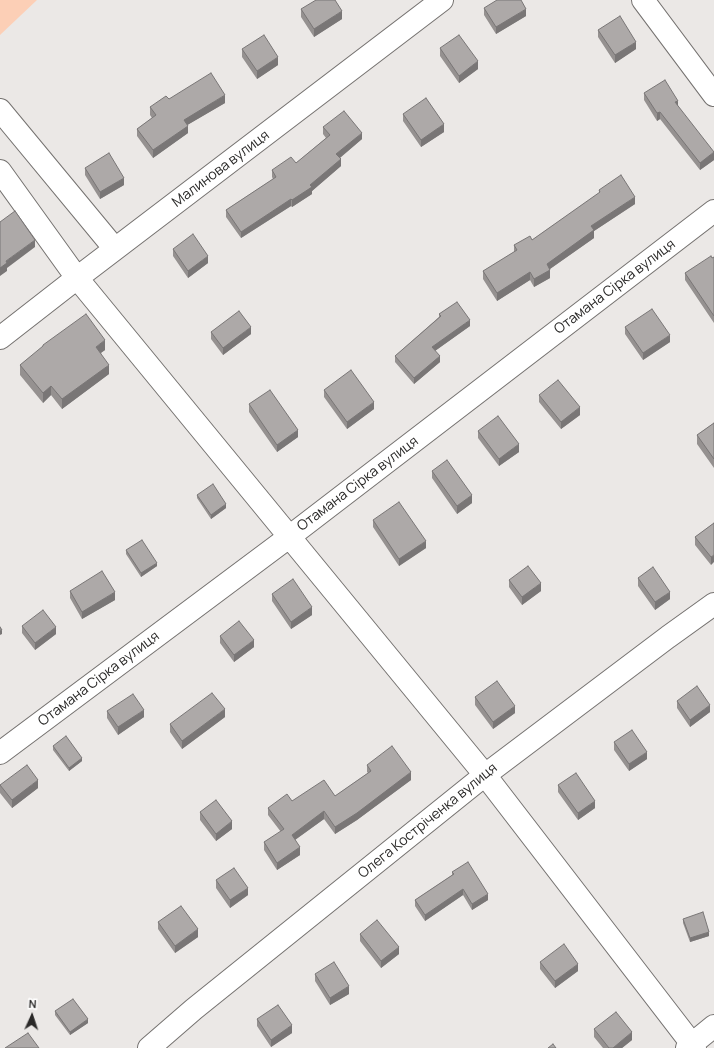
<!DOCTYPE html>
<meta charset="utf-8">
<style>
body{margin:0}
#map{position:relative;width:714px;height:1048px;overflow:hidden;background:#ebe8e6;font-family:Manrope,sans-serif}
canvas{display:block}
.north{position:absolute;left:12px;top:996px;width:40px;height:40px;-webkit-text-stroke:3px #fff;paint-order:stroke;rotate:3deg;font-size:11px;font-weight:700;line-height:16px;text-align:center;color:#2a2928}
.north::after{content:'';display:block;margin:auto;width:14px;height:18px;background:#2a2928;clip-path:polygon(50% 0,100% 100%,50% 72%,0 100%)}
</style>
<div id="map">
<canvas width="714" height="1048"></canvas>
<div class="north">N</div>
</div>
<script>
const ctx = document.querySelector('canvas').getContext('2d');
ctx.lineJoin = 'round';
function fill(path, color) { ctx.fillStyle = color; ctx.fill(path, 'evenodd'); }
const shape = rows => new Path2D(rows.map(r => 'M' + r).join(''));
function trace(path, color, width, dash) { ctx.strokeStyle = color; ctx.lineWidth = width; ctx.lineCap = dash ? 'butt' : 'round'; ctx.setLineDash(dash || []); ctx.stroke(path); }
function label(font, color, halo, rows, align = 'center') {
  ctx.font = font + ' Manrope,sans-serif'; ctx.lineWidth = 4; ctx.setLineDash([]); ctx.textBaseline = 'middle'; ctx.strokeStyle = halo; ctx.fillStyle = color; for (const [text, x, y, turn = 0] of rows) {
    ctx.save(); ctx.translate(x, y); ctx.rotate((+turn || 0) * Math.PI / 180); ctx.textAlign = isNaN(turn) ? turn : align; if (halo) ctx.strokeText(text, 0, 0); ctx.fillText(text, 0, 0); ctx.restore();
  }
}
const green = shape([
 [0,0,37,0,0,35]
]);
const minor = shape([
 [643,0,714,95],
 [0,110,115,249],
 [0,171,77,278,485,775,695,1048],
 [0,338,77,278,442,0],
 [0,753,289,537,714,211],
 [149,1048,194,1009,485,775,668,637,714,604],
 [687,1048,714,1026]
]);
const wall = shape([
 [484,8,526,16,496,34,484,15],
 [301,9,342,19,314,37,301,17],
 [598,30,636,49,615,63,598,37],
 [440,48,478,69,459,83,440,56],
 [242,49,278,65,257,79,242,57],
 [644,93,678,106,714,160,700,170,660,119,657,121,644,100],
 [169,99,225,103,187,125,188,133,153,158,137,136,137,129,152,118,150,115,150,107],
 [403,114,444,132,421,147,403,121],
 [323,127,362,139,340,158,341,166,312,191,312,194,292,207,291,206,241,238,226,217,226,210,273,179,272,177,272,170,296,163,326,138,323,134],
 [85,168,124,185,100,199,85,175],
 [599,190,635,204,594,231,594,238,550,269,550,278,534,287,530,280,497,301,483,279,483,271,514,252,514,245,532,240,599,193],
 [173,249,208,263,188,278,173,256],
 [714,257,714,323,685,280,685,273],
 [439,314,470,326,435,351,440,362,414,384,395,362,395,356,439,317],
 [625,327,670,342,643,360,625,334],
 [211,332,251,334,223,355,211,339],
 [43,345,105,350,101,353,109,374,62,409,51,395,43,403,20,375,20,365,43,347],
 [324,390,374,409,347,429,324,397],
 [539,395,580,415,561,429,539,402],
 [249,404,298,437,277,452,249,412],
 [714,423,714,468,697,444,697,435],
 [478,431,519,452,499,466,478,438],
 [432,471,472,503,457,514,432,478],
 [197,495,226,508,211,519,197,498],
 [373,520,426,548,399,566,373,527],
 [714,523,711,565,695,545,695,537],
 [126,550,157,566,141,577,126,554],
 [638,578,670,599,655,610,638,586],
 [509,580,541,591,522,605,509,587],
 [70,591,115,600,82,619,70,598],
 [272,594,312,615,291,629,272,601],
 [22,626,56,634,35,650,22,633],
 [220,636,254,647,234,662,220,643],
 [475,697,515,713,493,729,475,705],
 [677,701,710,712,690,727,677,708],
 [107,711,144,717,118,735,107,718],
 [225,717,182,749,170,732,170,724],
 [614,742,647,759,629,771,614,750],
 [53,746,82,761,69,771,53,750],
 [367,765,411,780,357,820,335,834,324,819,295,840,300,855,277,870,264,850,264,842,281,832,268,815,268,808,292,801,335,796,368,773,367,772],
 [0,785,38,788,12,808,0,793],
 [558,785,595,808,578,820,558,792],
 [200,812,232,829,216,841,200,820],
 [452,872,488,900,472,910,463,895,425,921,415,906,415,900,452,875],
 [216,880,248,895,230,908,216,888],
 [683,919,709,936,690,942,683,923],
 [158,922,198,937,175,953,158,929],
 [360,934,399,954,381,968,360,941],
 [540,962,578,971,555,988,540,969],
 [315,974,349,994,330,1005,315,981],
 [55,1011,88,1023,70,1035,55,1015],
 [257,1019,292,1033,271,1047,257,1026],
 [594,1029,632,1040,622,1048,603,1048,594,1037]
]);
const shadedWall = shape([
 [526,9,526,16,496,34,496,27],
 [342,11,342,19,314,37,314,29],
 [636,42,636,49,615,63,615,55],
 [278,57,278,65,257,79,257,71],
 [478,61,478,69,459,83,459,76],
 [225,95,225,103,184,127,184,120],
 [678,101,678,108,675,102],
 [660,112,660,119,657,121,657,113],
 [444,124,444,132,421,147,421,140],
 [188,126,188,133,153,158,153,150],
 [362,133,362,139,336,161,336,154],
 [714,152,714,160,700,170,700,163],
 [341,159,341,166,312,191,312,194,292,207,292,200],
 [124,178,124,185,100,199,100,192],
 [635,197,635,204,594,231,594,238,547,271,547,264,591,226],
 [291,199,291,206,241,238,241,232],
 [35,240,35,247,7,268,7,271,0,276,0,268,6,261],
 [208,256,208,263,188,278,188,271],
 [550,270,550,278,534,287,534,279],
 [530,272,530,280,497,301,497,293],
 [470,320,470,326,432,353,432,347],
 [251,327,251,334,223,355,223,348],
 [670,335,670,342,643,360,643,353],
 [105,340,105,350,96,356,96,347],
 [440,356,440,362,414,384,414,378],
 [109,365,109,374,62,409,62,399],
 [51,386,51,395,43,403,43,393],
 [374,402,374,409,347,429,347,422],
 [580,407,580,415,561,429,561,422],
 [298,430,298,437,277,452,277,445],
 [519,444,519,452,499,466,499,459],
 [472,495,472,503,457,514,457,506],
 [226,504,226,508,211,519,211,515],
 [426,541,426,548,399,566,399,559],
 [714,555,714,562,711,565,711,557],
 [157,563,157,566,141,577,141,573],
 [541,583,541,591,522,605,522,597],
 [115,592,115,600,82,619,82,612],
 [670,592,670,599,655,610,655,602],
 [312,607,312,615,291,629,291,622],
 [56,627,56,634,35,650,35,643],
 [2,630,2,634,0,635,0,631],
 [254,640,254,647,234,662,234,655],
 [710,705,710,712,690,727,690,720],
 [515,706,515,713,493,729,493,722],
 [225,709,225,717,182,749,182,741],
 [144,710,144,717,118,735,118,727],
 [647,752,647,759,629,771,629,764],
 [82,758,82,761,69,771,69,768],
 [411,772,411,780,357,820,335,834,335,827],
 [38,780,38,788,12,808,12,800],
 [595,801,595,808,578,820,578,813],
 [324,811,324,819,292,842,292,835],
 [232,821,232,829,216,841,216,834],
 [300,847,300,855,277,870,277,863],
 [248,888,248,895,230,908,230,900],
 [463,889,463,895,425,921,425,915],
 [488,894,488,900,472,910,472,904],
 [198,929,198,937,175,953,175,946],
 [709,932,709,936,690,942,690,938],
 [399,947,399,954,381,968,381,961],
 [578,964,578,971,555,988,555,981],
 [349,986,349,994,330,1005,330,998],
 [88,1019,88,1023,70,1035,70,1032],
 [292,1025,292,1033,271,1047,271,1040],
 [632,1032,632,1040,622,1048,613,1048]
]);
const building = shape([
 [316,0,335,0,342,11,314,29,301,9,316,0],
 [497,0,521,0,526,9,496,27,484,8,497,0],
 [620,16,636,42,615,55,598,30,620,16],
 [264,35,278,57,257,71,242,49,264,35],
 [459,35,478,61,459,76,440,48,459,35],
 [211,73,225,95,184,120,188,126,153,150,137,129,156,115,150,107,166,96,169,99,211,73],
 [665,80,678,101,675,102,714,152,700,163,660,112,657,113,644,93,665,80],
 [426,98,444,124,421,140,403,114,426,98],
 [344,111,362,133,336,154,341,159,310,185,312,187,292,200,291,199,241,232,226,210,276,177,272,170,291,157,296,163,330,135,323,127,344,111],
 [109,153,124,178,100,192,85,168,109,153],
 [621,175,635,197,591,226,594,230,547,264,550,270,534,279,530,272,497,293,483,271,517,250,514,245,530,236,532,240,600,192,599,190,621,175],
 [15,211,35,240,6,261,7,263,0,268,0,222,15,211],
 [193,234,208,256,188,271,173,249,193,234],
 [711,256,712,258,714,257,714,316,685,273,711,256],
 [457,302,470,320,432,347,440,356,414,378,395,356,441,316,439,314,457,302],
 [652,309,670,335,643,353,625,327,652,309],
 [239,311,251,327,223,348,211,332,239,311],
 [86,314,105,340,96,347,109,365,62,399,51,386,43,393,20,365,43,346,43,345,86,314],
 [351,370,374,402,347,422,324,390,351,370],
 [558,380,580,407,561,422,539,395,558,380],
 [270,390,298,430,277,445,249,404,270,390],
 [498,416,519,444,499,459,478,431,498,416],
 [714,423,714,459,697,435,714,423],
 [447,460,472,495,457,506,432,471,447,460],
 [213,484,226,504,211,515,197,495,213,484],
 [399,502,426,541,399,559,373,520,399,502],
 [714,523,714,555,711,557,695,537,714,523],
 [142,540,157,563,141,573,126,550,142,540],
 [528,566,541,583,522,597,509,580,528,566],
 [653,567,670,592,655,602,638,578,653,567],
 [102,571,115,592,82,612,70,591,102,571],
 [293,579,312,607,291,622,272,594,293,579],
 [43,610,56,627,35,643,22,626,43,610],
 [239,621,254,640,234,655,220,636,239,621],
 [0,627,2,630,0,631,0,627],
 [497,681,515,706,493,722,475,697,497,681],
 [697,686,710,705,690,720,677,701,697,686],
 [212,693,225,709,182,741,170,724,212,693],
 [133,694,144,710,118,727,107,711,133,694],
 [632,730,647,752,629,764,614,742,632,730],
 [66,736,82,758,69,768,53,746,66,736],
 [392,746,411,772,357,813,335,827,324,811,292,835,300,847,277,863,264,842,284,829,268,808,287,794,292,801,324,780,335,796,371,771,367,765,392,746],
 [27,765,38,780,12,800,0,785,27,765],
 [576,773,595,801,578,813,558,785,576,773],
 [216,800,232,821,216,834,200,812,216,800],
 [468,862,488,894,472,904,463,889,425,915,415,900,454,874,452,872,468,862],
 [234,868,248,888,230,900,216,880,234,868],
 [181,906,198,929,175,946,158,922,181,906],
 [703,912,709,932,690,938,683,919,703,912],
 [377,920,399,947,381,961,360,934,377,920],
 [564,944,578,964,555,981,540,962,564,944],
 [334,962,349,986,330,998,315,974,334,962],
 [73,999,88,1019,70,1032,55,1011,73,999],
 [278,1005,292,1025,271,1040,257,1019,278,1005],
 [616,1012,632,1032,613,1048,609,1048,594,1029,616,1012],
 [28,1033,39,1048,5,1048,28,1033],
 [553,1044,556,1048,548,1048,553,1044]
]);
const streetNames = [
 ["Малинова вулиця",221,169,-37],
 ["Отамана Сірка вулиця",615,287,-37],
 ["Отамана Сірка вулиця",358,484,-37],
 ["Отамана Сірка вулиця",99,679,-37],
 ["Олега Костріченка вулиця",428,821,-39]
];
fill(green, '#fccfb6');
trace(minor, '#757270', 24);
trace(minor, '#fff', 22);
fill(wall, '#959190');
fill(shadedWall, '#797676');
fill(building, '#ada9a8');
trace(building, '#797676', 1);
label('14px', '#2a2928', '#fff', streetNames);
</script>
